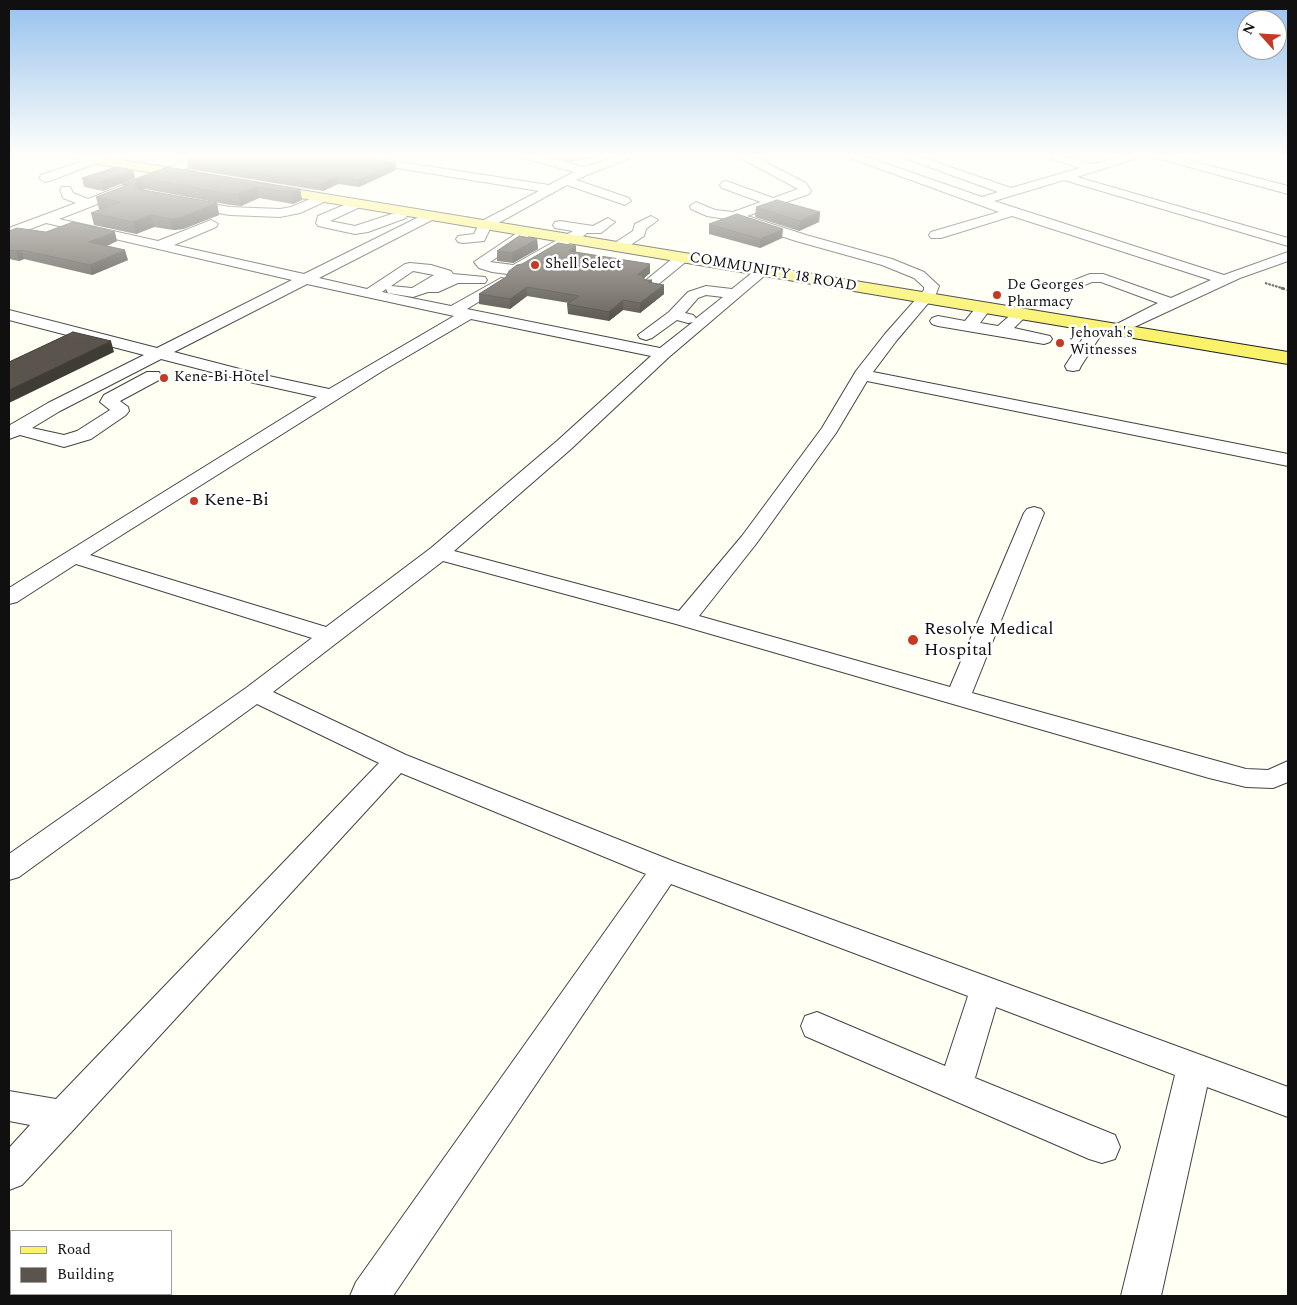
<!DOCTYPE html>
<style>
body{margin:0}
#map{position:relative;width:1297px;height:1305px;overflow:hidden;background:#fffff4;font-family:Spectral,serif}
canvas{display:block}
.frame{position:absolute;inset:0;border:10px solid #101010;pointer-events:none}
.legend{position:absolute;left:10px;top:1230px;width:162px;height:65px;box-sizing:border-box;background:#fff;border:1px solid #9f9f9f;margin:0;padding:6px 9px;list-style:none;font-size:15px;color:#101010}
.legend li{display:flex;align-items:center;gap:10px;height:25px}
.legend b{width:25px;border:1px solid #9f9f9f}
.north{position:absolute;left:1237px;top:10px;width:50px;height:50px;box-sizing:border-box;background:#fff;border:1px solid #9f9f9f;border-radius:50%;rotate:296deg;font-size:14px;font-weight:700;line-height:20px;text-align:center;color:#101010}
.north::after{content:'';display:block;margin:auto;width:18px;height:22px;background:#c53a24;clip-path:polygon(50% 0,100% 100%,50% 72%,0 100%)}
</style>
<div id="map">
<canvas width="1297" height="1305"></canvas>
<div class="frame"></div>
<ul class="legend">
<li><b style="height:6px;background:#faf269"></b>Road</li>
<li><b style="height:14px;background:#5a544c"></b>Building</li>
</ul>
<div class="north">N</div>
</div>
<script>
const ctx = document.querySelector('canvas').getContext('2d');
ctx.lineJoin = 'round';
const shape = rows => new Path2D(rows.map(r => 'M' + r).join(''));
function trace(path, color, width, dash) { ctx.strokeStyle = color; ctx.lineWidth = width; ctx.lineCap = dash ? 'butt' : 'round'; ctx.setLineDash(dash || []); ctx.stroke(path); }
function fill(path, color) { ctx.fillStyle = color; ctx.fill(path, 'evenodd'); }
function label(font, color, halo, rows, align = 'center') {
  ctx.font = font + ' Spectral,serif'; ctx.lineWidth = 5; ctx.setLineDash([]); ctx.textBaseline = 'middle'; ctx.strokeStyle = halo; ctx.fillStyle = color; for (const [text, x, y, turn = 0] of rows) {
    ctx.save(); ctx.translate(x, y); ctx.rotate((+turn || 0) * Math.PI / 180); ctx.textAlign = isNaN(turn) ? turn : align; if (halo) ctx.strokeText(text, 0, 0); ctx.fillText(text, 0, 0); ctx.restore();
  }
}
const pathFar1 = shape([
 [1265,283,1285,289]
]);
const path = shape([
 [1281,288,1288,290]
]);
const minor = shape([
 [95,157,103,157,105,159,103,161,49,181,45,182,39,178,41,175,95,157],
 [187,157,200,157,185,170,59,219,158,241,211,220,218,224,216,227,174,245,304,274,429,212,434,213,436,216,434,219,319,278,367,289,405,264,410,263,431,265,451,271,453,274,485,277,487,280,485,283,458,283,438,292,428,292,413,297,388,293,386,289,382,292,451,306,501,278,506,279,508,282,506,285,467,309,660,348,693,322,688,323,677,320,652,338,646,340,640,338,638,335,669,312,688,292,706,286,732,289,758,268,763,267,768,268,770,271,669,357,571,449,454,551,679,611,742,536,822,428,856,371,885,334,924,290,924,287,914,278,882,265,796,241,732,220,707,216,691,209,690,206,696,202,715,210,733,212,761,202,722,188,720,185,722,182,726,181,773,198,798,189,743,159,741,157,755,157,806,183,811,191,809,194,747,216,806,235,892,259,924,272,939,286,936,294,897,340,873,372,1288,454,1288,466,867,381,836,433,756,544,699,616,950,687,1024,513,1027,509,1034,507,1041,509,1044,513,972,693,1246,769,1268,770,1288,761,1288,782,1273,788,1246,787,1209,778,676,624,443,561,273,692,406,755,675,862,1288,1087,1288,1117,1207,1087,1161,1296,1121,1296,1175,1075,996,1007,975,1078,1115,1135,1120,1147,1115,1159,1102,1163,1089,1159,805,1036,801,1026,805,1016,817,1012,945,1066,968,996,671,884,393,1296,350,1296,356,1282,646,874,401,773,76,1127,22,1185,9,1190,9,1148,30,1125,9,1121,9,1091,56,1099,379,763,257,704,19,877,9,880,9,854,246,688,312,638,76,564,17,602,9,604,9,588,317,397,254,383,161,359,60,411,32,428,64,435,77,431,110,410,100,402,104,395,147,372,159,372,161,376,159,380,120,401,128,407,129,411,126,415,91,439,64,447,20,435,9,439,10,425,48,403,144,355,9,320,9,310,157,348,292,280,46,223,9,237,9,228,76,203,63,198,60,190,62,187,70,187,73,193,88,199,177,164,187,157],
 [413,271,434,275,412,288,391,286,413,271],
 [307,284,454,316,329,389,255,373,174,352,307,284],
 [706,295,723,297,694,320,696,318,693,315,685,313,698,298,706,295],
 [471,319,651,356,557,441,431,548,326,627,90,555,384,370,471,319],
 [341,157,367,157,549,185,574,172,527,159,525,157,543,157,584,167,614,157,630,157,628,159,589,174,576,180,629,198,631,201,625,205,567,185,491,227,484,241,463,243,458,242,456,239,458,236,474,234,480,222,539,191,347,160,341,157],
 [851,157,867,157,982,197,998,192,907,159,905,157,921,157,1011,188,1080,168,1053,159,1051,157,1068,157,1093,164,1119,157,1136,157,1134,159,1077,177,1288,238,1288,246,1064,180,994,201,1224,275,1288,252,1288,261,1240,278,1117,335,1111,333,1109,330,1111,327,1158,303,1101,282,1092,282,1077,288,1072,287,1070,284,1072,281,1090,274,1103,274,1171,298,1211,280,1012,216,941,238,931,238,929,235,931,232,999,212,853,159,851,157],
 [1158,157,1176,157,1288,186,1288,194,1160,159,1158,157],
 [322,194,326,195,328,198,326,201,300,213,280,217,230,215,188,208,182,204,188,200,230,207,280,209,291,207,322,194],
 [356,200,362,204,360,207,330,221,355,226,401,211,407,215,406,218,368,232,355,234,318,226,316,223,318,216,356,200],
 [651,216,658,220,646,229,644,236,623,250,613,250,611,247,613,244,633,231,635,224,651,216],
 [608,218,615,222,601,233,587,233,576,242,570,243,522,272,508,274,492,272,479,268,474,262,523,229,533,229,535,232,490,262,513,265,573,231,555,228,553,225,555,222,560,221,593,226,608,218],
 [683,253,690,257,688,260,655,287,645,287,643,284,645,281,678,254,683,253],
 [983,303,988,305,991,308,980,323,998,326,1015,311,1020,309,1025,311,1028,314,1014,328,1050,336,1052,339,1050,342,1044,344,938,326,932,324,930,321,932,318,938,316,965,321,978,305,983,303],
 [1098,322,1104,324,1106,327,1081,366,1079,370,1073,371,1067,370,1065,366,1090,327,1092,324,1098,322]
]);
const major = shape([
 [73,157,102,157,197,172,204,176,197,180,80,161,73,157],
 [264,184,1288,352,1288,364,259,191,257,188,259,185,264,184]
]);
const wall = shape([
 [549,157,595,157,571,162],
 [187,162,396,163,396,170,359,187,338,184,323,191,189,169],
 [167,167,300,189,302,200,293,204,259,198,241,206,230,205,145,189,143,190,217,203,219,215,183,229,173,230,154,227,136,234,94,225,91,213,101,209,99,209,96,197,123,187,122,184],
 [133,170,135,178,103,191,84,187,82,178],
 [756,207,820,212,819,222,799,231,755,217],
 [709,224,782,238,760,248,709,234],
 [9,231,117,241,107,246,128,260,92,275,24,259,19,261,9,259],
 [537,239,538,249,513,263,497,261,497,251],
 [576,252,650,273,644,278,645,280,652,280,652,283,664,285,664,294,640,313,623,310,609,321,568,314,567,304,569,303,527,296,510,309,479,304,479,294]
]);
const shadedWall = shape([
 [570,157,595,157,571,162],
 [396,163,396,170,359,187,358,180],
 [133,170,135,178,103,191,101,182],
 [337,177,338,184,323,191,321,184],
 [143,178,145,189,141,190,137,196,135,185,138,179],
 [257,187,259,198,241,206,238,194],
 [300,189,302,200,293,204,291,192],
 [217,203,219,215,183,229,173,230,170,219],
 [820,212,819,222,799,231,800,221],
 [151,215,154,227,136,234,133,222],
 [783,229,782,238,760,248,760,239],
 [115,232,117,241,92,252,89,242],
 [537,239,538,249,513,263,512,253],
 [576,246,576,255,569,251],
 [21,250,24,259,19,261,16,251],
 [125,250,128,260,92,275,90,265],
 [650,264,650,273,637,284,637,275],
 [664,285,664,294,640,313,640,303],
 [527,287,527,296,510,309,510,299],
 [623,300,623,310,609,321,609,312],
 [111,341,114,352,9,403,9,390]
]);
const building = shape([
 [194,157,357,157,396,163,358,180,337,177,321,184,187,162,194,157],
 [116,167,133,170,101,182,82,178,116,167],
 [167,167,300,189,291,192,257,187,238,194,228,194,143,178,138,179,135,185,138,189,217,203,180,218,170,219,151,215,133,222,91,213,120,202,96,197,128,185,122,184,167,167],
 [777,200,820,212,800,221,756,207,777,200],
 [737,214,783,229,760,239,709,224,737,214],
 [73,222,115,232,89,242,125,250,90,265,21,250,16,251,9,250,9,231,17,228,46,232,73,222],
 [519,236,537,239,512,253,497,251,519,236],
 [558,243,576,246,569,251,650,264,637,275,641,275,645,280,652,280,648,282,664,285,640,303,623,300,609,312,567,304,579,296,527,287,510,299,479,294,506,277,509,271,517,265,522,264,558,243],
 [73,332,111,341,9,390,9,362,73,332]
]);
const markers = [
 [535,265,5,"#c53a24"],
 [997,295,5,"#c53a24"],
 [1060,343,5,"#c53a24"],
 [164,378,5,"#c53a24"],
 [194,501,5,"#c53a24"],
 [913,640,6,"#c53a24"]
];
const farPoinames = [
 ["Shell Select",545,265],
 ["De Georges",1007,286],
 ["Pharmacy",1007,303],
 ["Jehovah's",1070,334],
 ["Witnesses",1070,351],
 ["Kene-Bi Hotel",174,378]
];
const farStreetnames = [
 ["COMMUNITY 18 ROAD",773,273,10]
];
const poiNames = [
 ["Kene-Bi",204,501],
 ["Resolve Medical",924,630],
 ["Hospital",924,651]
];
trace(minor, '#434343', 2);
trace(major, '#212121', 2);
trace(pathFar1, '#323232', 2, [2.5, 1]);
trace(path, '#323232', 2.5, [4, 2]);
fill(minor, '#fff');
fill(major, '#faf269');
fill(wall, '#4d4841');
fill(shadedWall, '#3f3b35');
fill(building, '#5a544c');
trace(building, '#3f3b35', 1);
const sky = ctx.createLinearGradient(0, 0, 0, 339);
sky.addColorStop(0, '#95c1ee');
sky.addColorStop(0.46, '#fffffa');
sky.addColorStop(1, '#fffffa00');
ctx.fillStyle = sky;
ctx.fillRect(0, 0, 1297, 339);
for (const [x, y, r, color] of markers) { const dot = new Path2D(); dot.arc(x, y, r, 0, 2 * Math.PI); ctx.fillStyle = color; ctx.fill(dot); trace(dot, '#fff', 2); }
label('15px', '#101010', '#fff', farPoinames, 'left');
label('15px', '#101010', '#fff', farStreetnames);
label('18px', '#101010', '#fff', poiNames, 'left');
</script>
